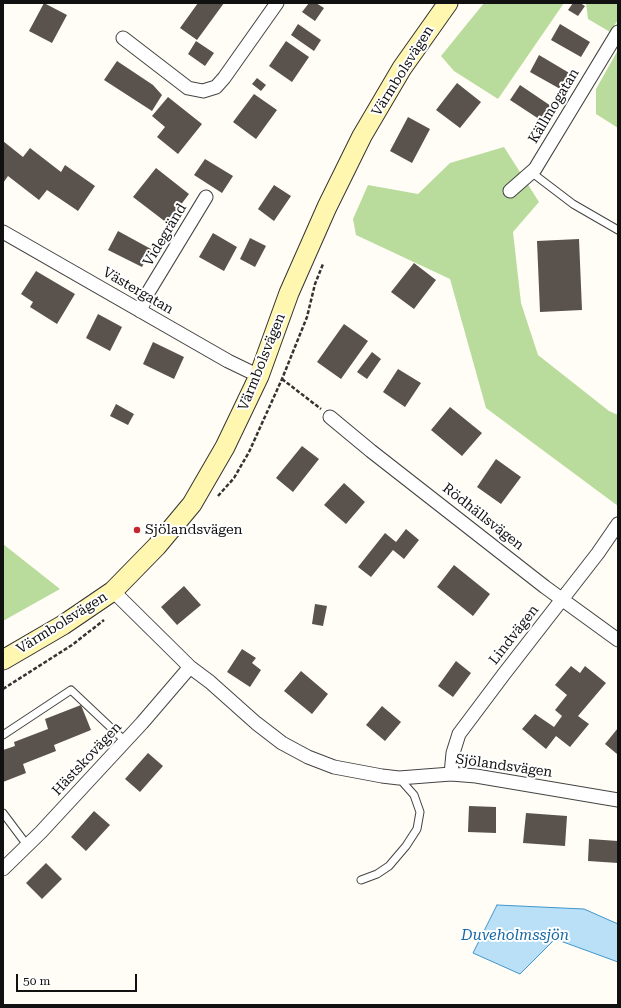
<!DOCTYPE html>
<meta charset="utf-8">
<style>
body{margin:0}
#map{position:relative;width:621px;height:1008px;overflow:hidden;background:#fffdf5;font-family:"Roboto Serif",serif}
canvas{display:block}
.frame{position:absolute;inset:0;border:4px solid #111;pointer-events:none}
.scale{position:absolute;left:16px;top:974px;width:121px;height:18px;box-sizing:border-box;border:2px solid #111;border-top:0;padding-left:5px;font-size:12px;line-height:14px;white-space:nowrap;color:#111;-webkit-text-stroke:3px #fff;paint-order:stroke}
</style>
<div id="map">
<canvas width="621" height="1008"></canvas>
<div class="frame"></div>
<div class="scale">50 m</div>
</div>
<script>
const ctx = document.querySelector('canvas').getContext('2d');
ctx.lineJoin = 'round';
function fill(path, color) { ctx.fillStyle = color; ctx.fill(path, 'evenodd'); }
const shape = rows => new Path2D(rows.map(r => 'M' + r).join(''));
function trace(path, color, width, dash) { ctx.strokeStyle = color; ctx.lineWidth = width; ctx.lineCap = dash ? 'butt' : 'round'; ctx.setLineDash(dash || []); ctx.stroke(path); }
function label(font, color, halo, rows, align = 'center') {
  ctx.font = font + ' "Roboto Serif",serif'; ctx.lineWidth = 4; ctx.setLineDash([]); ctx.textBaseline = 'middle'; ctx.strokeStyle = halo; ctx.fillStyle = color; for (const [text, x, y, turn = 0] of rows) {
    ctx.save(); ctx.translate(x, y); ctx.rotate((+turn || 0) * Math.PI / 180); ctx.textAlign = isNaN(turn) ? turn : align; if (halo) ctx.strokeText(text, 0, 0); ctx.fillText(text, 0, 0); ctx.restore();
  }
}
const forest = shape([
 [484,3,564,3,498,99,454,71,441,56],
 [586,3,618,3,618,20,610,32,588,19],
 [618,50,618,128,596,114,596,89],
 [504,147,539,202,513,232,521,303,538,355,609,411,618,415,618,506,486,408,450,279,356,235,353,219,368,185,418,194,450,163],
 [3,544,60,589,3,621]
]);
const water = shape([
 [497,905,584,909,618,924,618,962,555,939,520,974,473,953,497,905]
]);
const building = shape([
 [44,3,67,15,52,43,29,31],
 [198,3,224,3,197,40,180,28],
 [309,3,316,3,324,8,315,21,302,12],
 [573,3,580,3,585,6,578,16,568,10],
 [298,24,321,40,314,51,291,35],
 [560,24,590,42,581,57,551,40],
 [196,41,214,53,205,66,188,54],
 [286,41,309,57,292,82,269,66],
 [539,55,571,74,562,90,530,72],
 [117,61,153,85,162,95,152,111,104,80],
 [257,78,266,85,261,91,252,84],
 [457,83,481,102,460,128,436,110],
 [520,85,551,106,542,121,510,100],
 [254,94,277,110,256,139,233,122],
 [168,97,202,124,178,154,157,137,165,127,152,116],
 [408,117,430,129,412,163,390,151],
 [3,141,23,157,30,148,61,172,65,165,95,186,78,211,47,190,39,200,8,176,3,183],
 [205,159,233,176,222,193,194,175],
 [156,168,189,194,167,223,133,197],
 [274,185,291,196,274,221,258,209],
 [118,231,151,249,142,267,108,250],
 [213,233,237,247,224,271,199,257],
 [250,238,266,246,255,267,240,259],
 [579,239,582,310,540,312,537,241],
 [414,263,436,280,414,309,391,292],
 [36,271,75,294,57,324,30,307,33,302,21,294],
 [98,314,122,327,110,351,86,338],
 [344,324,368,341,341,379,317,362],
 [153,342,184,357,174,379,143,364],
 [372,352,381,359,367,379,357,372],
 [398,369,421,383,405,407,383,392],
 [116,404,134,414,128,425,110,416],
 [450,407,482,433,462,456,431,430],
 [302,446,319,459,293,492,276,478],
 [496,459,521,477,501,504,477,487],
 [344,483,365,502,346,524,324,505],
 [406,529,419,540,404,559,393,550,371,577,358,567,385,533,396,542],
 [454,565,490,594,473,616,437,587],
 [184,586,201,605,177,625,161,607],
 [315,604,327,606,323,626,312,624],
 [242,649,256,658,252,663,261,670,250,687,227,672],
 [456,661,471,673,453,697,438,686],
 [571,666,580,673,585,666,606,683,578,716,589,724,570,747,556,736,546,749,522,729,535,714,554,727,562,716,555,710,567,695,555,685],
 [301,671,328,694,312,714,284,691],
 [81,705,91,730,54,745,56,751,23,764,26,773,3,782,3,750,15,746,14,742,48,729,45,719],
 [382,706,401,722,385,741,366,725],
 [618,728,618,753,617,754,605,744],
 [148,753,163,766,140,792,125,779],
 [469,806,496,807,496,833,468,832],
 [94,811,110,825,86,851,71,837],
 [526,813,567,816,565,846,523,843],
 [589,839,618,841,618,863,588,861],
 [46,863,62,879,42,899,26,883]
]);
const path = shape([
 [282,379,321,409],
 [218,496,234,478,249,452,282,379,307,317,315,284,323,264],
 [3,689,72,645,104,620]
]);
const lane = shape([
 [531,172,573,204,618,230],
 [3,735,71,690,125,741],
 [3,813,27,845],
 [361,880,377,874,389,866,406,846,417,829,420,812,414,795,399,778]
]);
const street = shape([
 [123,38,188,88,203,91,216,87,224,78,277,3],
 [510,191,535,169,618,32],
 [3,232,228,361,259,376],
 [140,311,149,291,206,197],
 [330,417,371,451,545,587,618,640],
 [113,591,190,667,210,682,256,723,282,743,308,757,334,767,382,776,399,778,451,774,476,776,618,800],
 [451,774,453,753,459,734,504,674,598,553,618,524],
 [3,869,41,832,142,723,190,667]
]);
const secondary = shape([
 [3,660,63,625,113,591,157,546,192,504,225,447,259,376,289,293,327,207,362,136,402,68,448,3]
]);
const markers = [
 [137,530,4,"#c4262e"]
];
const streetNames = [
 ["Värmbolsvägen",403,71,-58],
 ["Källmogatan",554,106,-59],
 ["Videgränd",165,235,-59],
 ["Västergatan",138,291,30],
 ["Värmbolsvägen",262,362,-68],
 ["Rödhällsvägen",483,517,38],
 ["Värmbolsvägen",62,623,-32],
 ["Lindvägen",514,635,-52],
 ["Hästskovägen",87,759,-47],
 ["Sjölandsvägen",504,766,8]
];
const poiNames = [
 ["Sjölandsvägen",145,530]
];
const waterNames = [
 ["Duveholmssjön",515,936]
];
fill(forest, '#b9dc9c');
fill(water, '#b9e0f7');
trace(water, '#3f96cf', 1);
fill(building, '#5a524d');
trace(lane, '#444', 9);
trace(street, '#444', 15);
trace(secondary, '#333', 21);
trace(path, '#333', 2.5, [4, 2]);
trace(lane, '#fff', 7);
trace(street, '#fff', 13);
trace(secondary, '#fff6b0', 19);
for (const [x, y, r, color] of markers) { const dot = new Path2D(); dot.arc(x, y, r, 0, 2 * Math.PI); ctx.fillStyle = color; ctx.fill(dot); trace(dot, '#fff', 1.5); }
label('14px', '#111', '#fff', streetNames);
label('14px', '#111', '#fff', poiNames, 'left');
label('italic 15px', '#1768a6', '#fff', waterNames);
</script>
